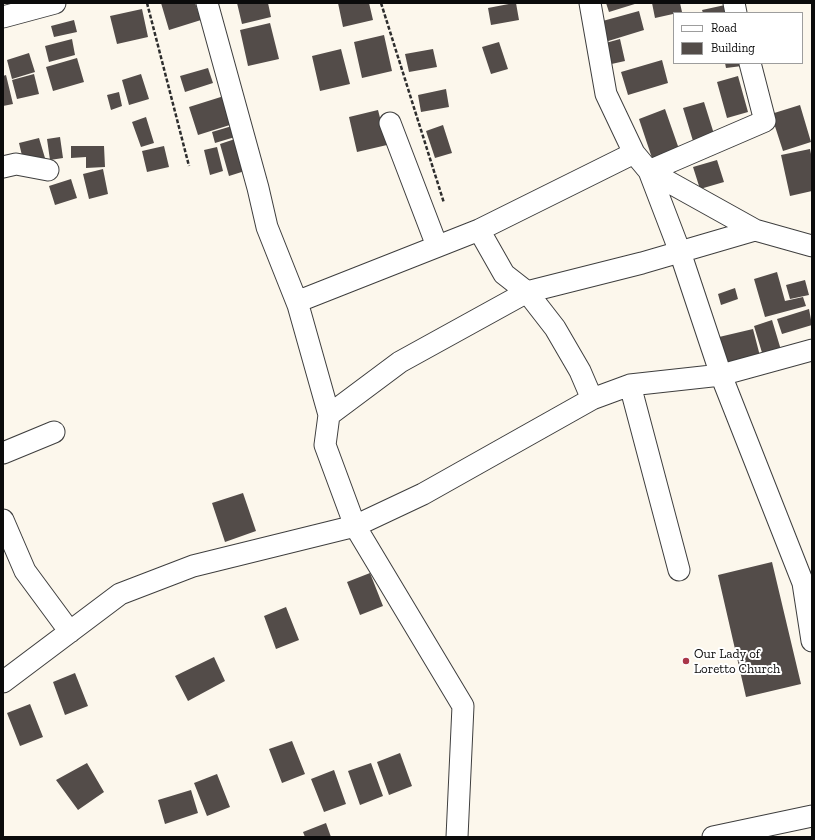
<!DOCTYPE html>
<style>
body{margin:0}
#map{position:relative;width:815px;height:840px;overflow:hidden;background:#fcf7ec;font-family:"Zilla Slab",serif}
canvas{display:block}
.frame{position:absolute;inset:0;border:4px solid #0b0b0b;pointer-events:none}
.legend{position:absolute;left:673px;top:12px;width:130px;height:52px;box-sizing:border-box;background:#fff;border:1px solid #9d9d9d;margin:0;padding:5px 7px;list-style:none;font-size:12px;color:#0b0b0b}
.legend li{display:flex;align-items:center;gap:8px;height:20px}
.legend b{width:20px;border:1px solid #9d9d9d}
</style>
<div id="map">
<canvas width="815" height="840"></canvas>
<div class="frame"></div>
<ul class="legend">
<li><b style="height:5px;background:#fff"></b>Road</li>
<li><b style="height:11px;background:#534c49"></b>Building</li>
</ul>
</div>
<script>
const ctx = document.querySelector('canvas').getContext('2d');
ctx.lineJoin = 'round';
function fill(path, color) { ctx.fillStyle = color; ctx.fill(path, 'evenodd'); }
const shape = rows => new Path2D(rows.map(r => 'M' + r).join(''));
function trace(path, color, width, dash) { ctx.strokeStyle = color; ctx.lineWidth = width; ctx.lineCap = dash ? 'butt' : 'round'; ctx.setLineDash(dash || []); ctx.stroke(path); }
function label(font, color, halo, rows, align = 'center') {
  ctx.font = font + ' "Zilla Slab",serif'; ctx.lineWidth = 4; ctx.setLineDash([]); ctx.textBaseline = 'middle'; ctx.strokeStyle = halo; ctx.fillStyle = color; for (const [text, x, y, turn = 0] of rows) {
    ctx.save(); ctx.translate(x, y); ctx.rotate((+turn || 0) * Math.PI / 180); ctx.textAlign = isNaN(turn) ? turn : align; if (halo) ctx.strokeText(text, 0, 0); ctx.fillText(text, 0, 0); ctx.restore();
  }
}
const building = shape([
 [161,3,195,3,201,20,169,30],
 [237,3,268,3,271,17,242,24],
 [338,3,369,3,373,20,343,27],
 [514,3,516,3,519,20,491,25,488,8],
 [606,3,638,3,609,12],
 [652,3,680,3,682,12,655,18],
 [725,5,727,13,703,13,702,10],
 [142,9,148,37,117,44,110,16],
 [639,11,644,30,605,42,599,22],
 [74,20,77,32,54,37,51,26],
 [270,23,279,59,248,66,240,30],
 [384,35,392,71,362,78,354,42],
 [72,39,75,55,49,62,45,46],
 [620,39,625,61,607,65,602,44],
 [499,42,508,69,491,74,482,47],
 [341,49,350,84,320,91,312,56],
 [433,49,437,67,409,72,405,54],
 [29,53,35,72,12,79,7,60],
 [77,58,84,82,53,91,46,67],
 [662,60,668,83,628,95,621,72],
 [725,63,741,63,742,66,726,68],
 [208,68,213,83,185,92,180,76],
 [34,74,39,94,17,99,12,80],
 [141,74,149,99,129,105,122,80],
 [6,75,13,104,3,106,3,76],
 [738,76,748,112,727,118,717,82],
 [446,89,449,107,421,112,418,95],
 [119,92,122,106,111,110,107,95],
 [224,96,233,124,198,135,189,107],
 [704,102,714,134,693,141,683,108],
 [800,105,811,142,783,151,771,114],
 [665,109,679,149,652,158,639,119],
 [378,110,387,145,357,152,349,117],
 [146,117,154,143,141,147,132,122],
 [443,125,452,153,435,158,426,131],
 [232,126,235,137,215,143,212,132],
 [60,137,63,158,50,160,47,139],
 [39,138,45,158,24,164,19,143],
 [238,138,248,170,229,176,220,144],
 [71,146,104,146,105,167,86,168,86,157,71,158],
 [164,146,169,167,147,172,142,151],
 [217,147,223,171,210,175,204,150],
 [810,149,812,159,812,191,790,196,781,155],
 [717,160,724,182,700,189,693,167],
 [103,169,108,194,89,199,83,174],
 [71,179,77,198,55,205,49,186],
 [777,272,785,301,803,297,806,306,765,317,754,279],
 [805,280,809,295,790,299,786,285],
 [735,288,738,299,721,305,718,294],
 [809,309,812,325,782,334,777,319],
 [772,320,781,350,763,356,754,326],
 [753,329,760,356,726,365,719,337],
 [243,493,256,531,225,542,212,503],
 [772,562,801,684,746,697,718,575],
 [370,573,383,606,360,615,347,582],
 [286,607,299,640,276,649,264,616],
 [214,657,225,681,188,701,175,676],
 [75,673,88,706,65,715,53,682],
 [30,704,43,737,20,746,7,713],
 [292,741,305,774,282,783,269,749],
 [400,753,412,786,389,795,377,762],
 [87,763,104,792,78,810,56,780],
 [371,763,383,796,360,805,348,771],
 [334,770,346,804,324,812,311,779],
 [217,774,230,807,207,816,194,783],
 [191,790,198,813,165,824,158,800],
 [326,823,331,837,305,837,303,832]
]);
const path = shape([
 [147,3,189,166],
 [381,3,444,203]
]);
const minor = shape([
 [207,3,258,188,267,227,298,305,299,301,479,230,634,153],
 [590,3,606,94,634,153,649,171,755,230,812,246],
 [734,3,736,13],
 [3,17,55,3],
 [750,63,765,121,649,171,680,252,721,375,803,583,812,641],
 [390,123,437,246],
 [3,167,16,164,48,170],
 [479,230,504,274,527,292,555,328,580,371,592,399],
 [298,305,329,415],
 [630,385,679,570],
 [3,453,54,432],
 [3,520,25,571,70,632],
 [3,682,120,594,193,566,355,526,423,494,592,399,630,385,721,375,812,350],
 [457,837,463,706,355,526,325,445,329,415,400,362,527,292,642,263,755,230],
 [713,837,812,816]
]);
const markers = [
 [686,661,4,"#a93649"]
];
const poiNames = [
 ["Our Lady of",694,654],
 ["Loretto Church",694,669]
];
fill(building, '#534c49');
trace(minor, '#3e3e3e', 23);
trace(path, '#2d2d2d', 2.5, [4, 2]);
trace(minor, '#fff', 21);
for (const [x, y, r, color] of markers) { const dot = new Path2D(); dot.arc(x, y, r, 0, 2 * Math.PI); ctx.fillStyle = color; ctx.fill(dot); trace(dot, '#fff', 1.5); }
label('13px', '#0b0b0b', '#fff', poiNames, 'left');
</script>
